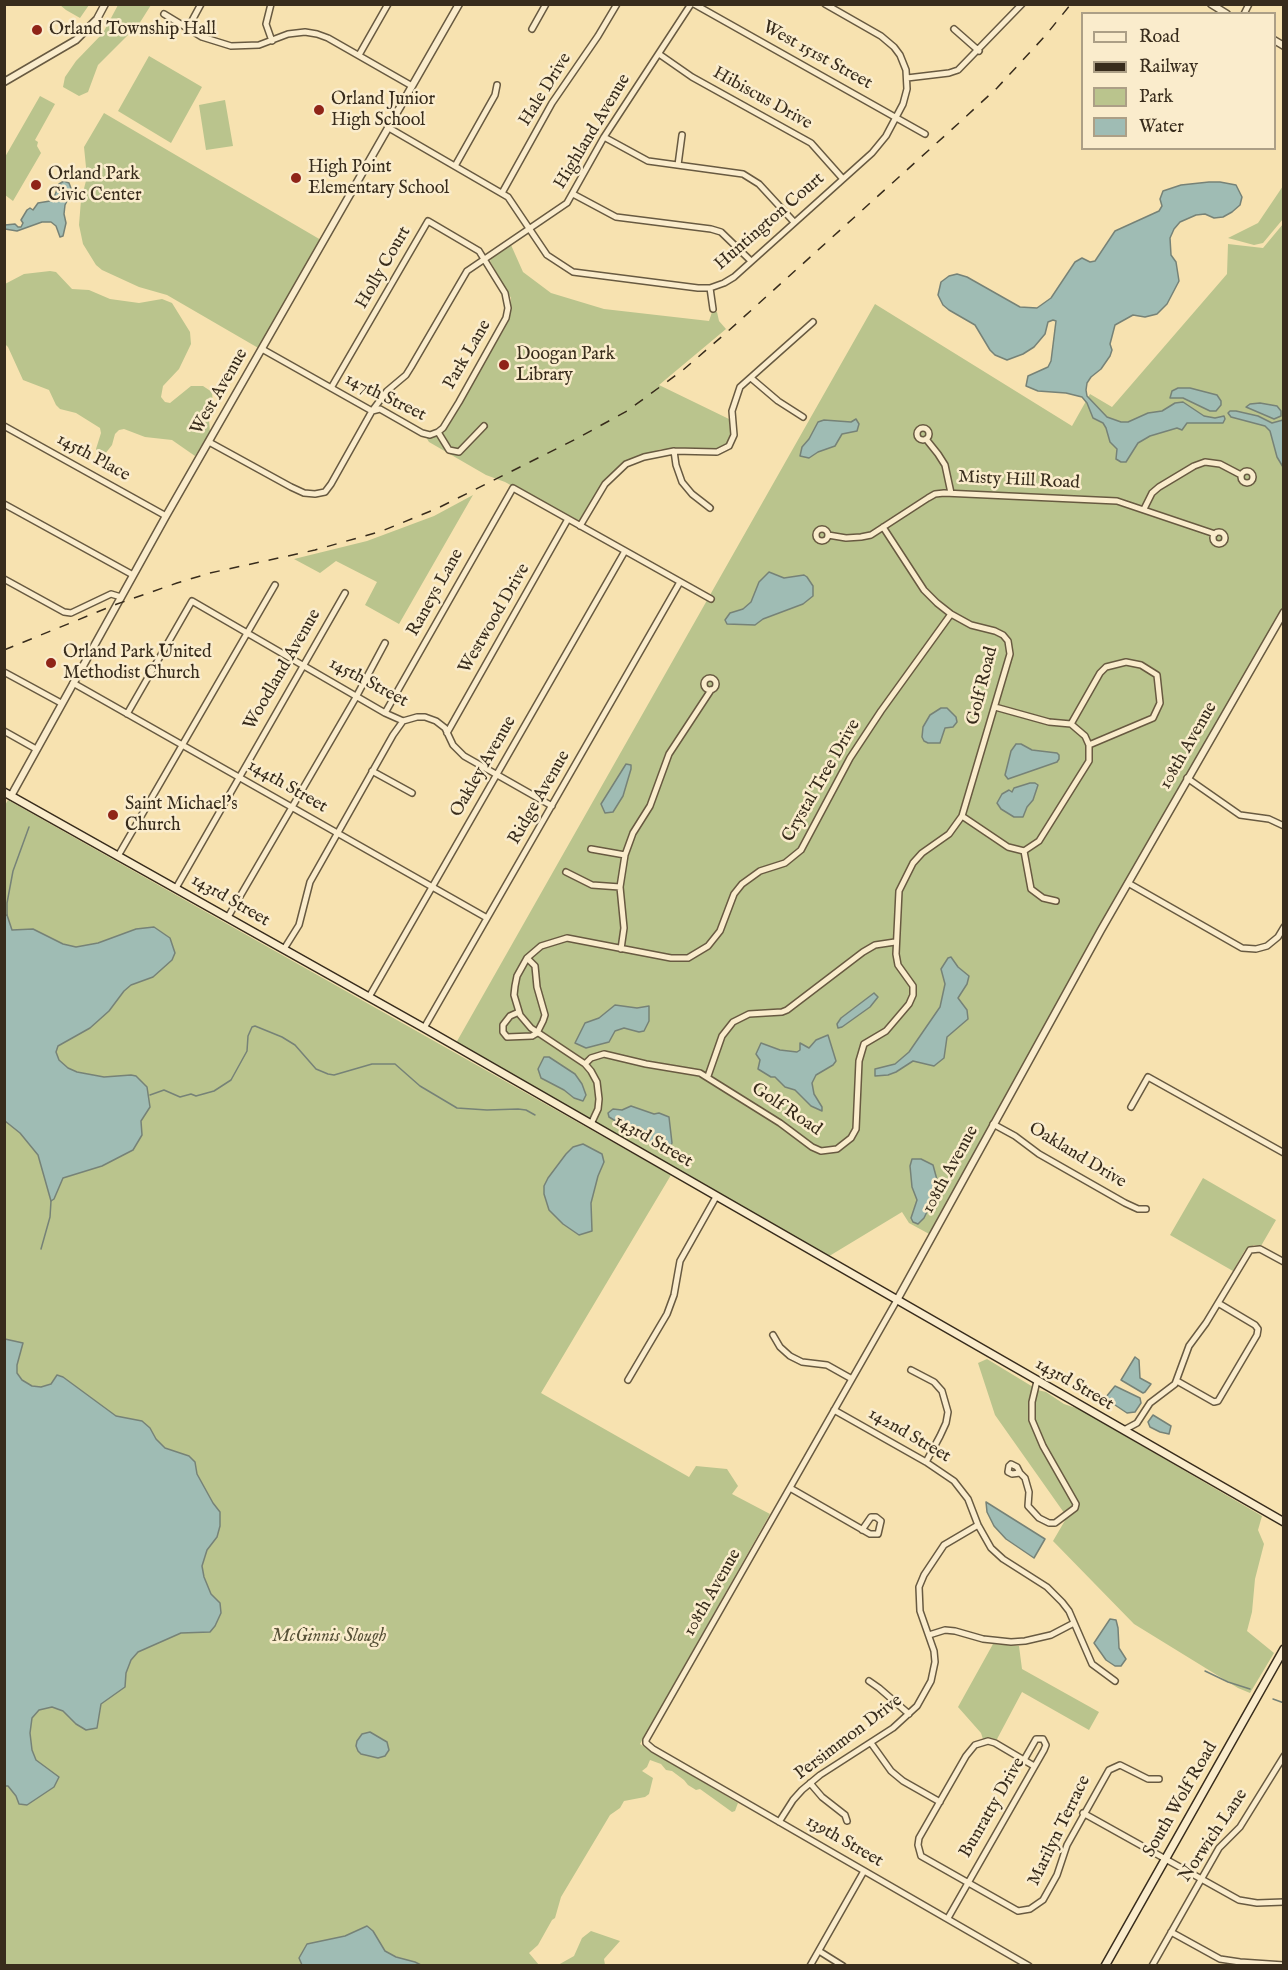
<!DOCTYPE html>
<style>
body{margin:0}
#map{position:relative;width:1288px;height:1970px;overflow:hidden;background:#f7e2b0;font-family:"IM FELL English",serif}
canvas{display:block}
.frame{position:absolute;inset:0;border:6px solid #382c1c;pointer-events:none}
.legend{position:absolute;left:1081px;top:12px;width:195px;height:138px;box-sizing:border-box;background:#faeccc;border:2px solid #ac9f86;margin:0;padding:8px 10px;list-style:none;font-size:18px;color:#382c1c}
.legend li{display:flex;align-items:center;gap:12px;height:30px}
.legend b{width:30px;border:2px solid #ac9f86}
</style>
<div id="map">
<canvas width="1288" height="1970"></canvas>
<div class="frame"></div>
<ul class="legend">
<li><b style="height:8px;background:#faeccc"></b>Road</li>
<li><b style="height:8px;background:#382c1c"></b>Railway</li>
<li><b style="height:16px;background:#bac48d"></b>Park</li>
<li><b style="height:16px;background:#9fbcb4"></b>Water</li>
</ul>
</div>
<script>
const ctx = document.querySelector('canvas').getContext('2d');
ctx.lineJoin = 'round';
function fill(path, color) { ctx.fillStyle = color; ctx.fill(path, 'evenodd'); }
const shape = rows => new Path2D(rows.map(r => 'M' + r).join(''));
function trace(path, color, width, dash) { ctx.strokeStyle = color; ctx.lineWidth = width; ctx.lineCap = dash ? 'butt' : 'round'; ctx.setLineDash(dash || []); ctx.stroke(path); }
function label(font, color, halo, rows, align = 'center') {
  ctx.font = font + ' "IM FELL English",serif'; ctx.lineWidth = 5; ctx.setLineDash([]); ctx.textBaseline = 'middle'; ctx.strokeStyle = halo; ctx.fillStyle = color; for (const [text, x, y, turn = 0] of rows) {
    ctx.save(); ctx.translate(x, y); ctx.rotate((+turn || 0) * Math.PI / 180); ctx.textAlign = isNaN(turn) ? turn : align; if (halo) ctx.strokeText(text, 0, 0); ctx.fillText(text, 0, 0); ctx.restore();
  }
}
const green = shape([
 [60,5,89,5,80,18,66,10],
 [118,5,151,5,139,24,98,65,88,92,79,96,63,87,65,77,76,61,103,33],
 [149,56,202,87,171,143,118,111],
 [40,96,55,104,35,140,38,142,37,146,41,153,13,201,5,195,5,157],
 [225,100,233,146,206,150,199,105],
 [104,113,321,240,260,349,167,295,139,287,102,270,96,265,83,244,79,225,81,200,87,177,84,147],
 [1283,186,1283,219,1263,243,1254,245,1228,238,1258,223],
 [1283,224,1283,607,931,1235,909,1223,902,1212,826,1258,456,1043,875,304,1072,426,1090,394,1112,407,1227,274,1228,244,1263,248],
 [511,245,523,272,551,293,604,309,709,321,712,312,717,312,719,321,726,329,659,385,729,419,731,435,726,445,716,450,661,449,630,460,606,478,578,522,505,482,486,475,429,442,426,437,437,436,448,427,507,324,510,312,511,298,490,261,492,256],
 [50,271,56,272,72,289,89,290,110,299,139,303,162,299,172,303,190,332,191,344,179,369,163,386,161,397,165,402,170,403,191,386,203,386,212,392,213,404,209,420,210,432,195,456,172,440,145,437,124,429,119,430,115,434,112,445,105,454,99,454,96,449,101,433,100,428,76,413,60,409,56,405,49,390,23,380,8,347,5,344,5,284,24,274],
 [473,495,399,624,365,605,377,582,336,561,320,573,294,559,367,541,434,516],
 [8,800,671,1175,541,1393,689,1477,696,1466,727,1469,738,1486,732,1494,770,1514,640,1744,738,1803,735,1811,732,1812,700,1789,696,1790,688,1785,684,1780,672,1771,666,1770,661,1764,650,1760,647,1767,642,1771,653,1778,649,1794,645,1797,624,1801,620,1808,610,1815,561,1897,555,1918,552,1920,538,1945,529,1953,539,1965,5,1965,4,807],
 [1203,1178,1276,1220,1261,1246,1254,1245,1245,1250,1233,1271,1170,1235],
 [987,1359,1038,1390,1046,1392,1064,1404,1079,1409,1262,1516,1258,1530,1264,1544,1255,1579,1252,1612,1247,1631,1274,1653,1250,1693,1238,1688,1134,1624,1053,1541,1067,1517,995,1415,978,1363],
 [993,1644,1019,1646,1022,1669,1099,1712,1089,1730,1022,1692,996,1741,983,1739,981,1733,958,1707],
 [591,1931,620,1941,604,1959,605,1965,558,1965,574,1956,582,1938]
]);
const water = shape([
 [64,181,69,183,72,191,65,205,64,214,66,223,63,236,60,237,56,226,51,222,42,222,17,231,5,229,5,225,15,224,18,227,21,227,23,223,21,220,27,210,30,208,33,210,38,203,50,201,55,195,59,184,64,181],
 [1209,182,1220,182,1236,185,1242,197,1240,205,1232,212,1223,217,1214,218,1205,214,1196,215,1180,222,1174,229,1170,238,1171,255,1176,262,1179,281,1167,304,1157,314,1145,317,1133,315,1115,325,1110,344,1112,350,1110,356,1101,369,1091,377,1087,383,1086,390,1087,396,1107,417,1121,422,1128,422,1148,413,1162,411,1175,403,1183,402,1204,416,1215,418,1224,416,1225,419,1223,423,1187,423,1182,430,1177,428,1150,436,1138,443,1126,462,1121,462,1116,459,1117,449,1110,442,1106,428,1103,423,1093,418,1087,403,1082,397,1066,393,1038,391,1026,386,1028,376,1048,367,1051,361,1056,321,1053,320,1048,322,1045,334,1034,347,1023,354,1007,360,995,355,990,350,975,325,949,310,943,305,938,295,941,282,949,276,957,274,967,277,1020,307,1037,308,1051,298,1075,262,1082,258,1090,262,1095,261,1115,231,1159,211,1162,206,1160,199,1163,191,1181,185,1209,182],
 [1178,388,1190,388,1217,395,1221,401,1221,405,1216,411,1210,411,1183,398,1170,398,1172,391,1178,388],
 [1260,403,1277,406,1281,411,1281,416,1274,419,1246,407,1250,404,1260,403],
 [1230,411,1236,411,1258,416,1272,423,1283,420,1283,467,1277,457,1270,431,1265,426,1231,417,1228,413,1230,411],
 [856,419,859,424,857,431,842,434,835,446,818,452,809,458,800,456,802,447,809,439,818,422,824,420,851,422,856,419],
 [769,572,784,578,804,575,807,577,813,586,813,596,803,604,763,619,755,625,727,624,725,620,730,613,743,609,751,602,759,582,769,572],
 [941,708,947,708,956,717,957,722,953,727,945,728,940,743,928,743,924,741,922,737,923,727,930,715,941,708],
 [1016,744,1021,744,1032,750,1057,753,1059,755,1059,759,1057,762,1008,779,1005,775,1011,751,1016,744],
 [626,764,631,765,631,769,623,796,613,812,605,813,601,804,626,764],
 [1030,783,1035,783,1038,785,1033,800,1027,807,1023,817,1014,817,1001,809,997,803,1002,794,1009,790,1012,792,1014,788,1030,783],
 [7,915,12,930,33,929,63,944,76,947,98,943,136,929,154,927,170,938,175,953,172,960,153,977,131,985,124,991,109,1011,90,1028,58,1046,56,1052,59,1060,68,1068,77,1072,104,1077,131,1075,136,1076,147,1087,150,1107,141,1121,142,1135,133,1150,102,1166,63,1178,54,1199,51,1201,38,1155,20,1133,5,1121,4,916,7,915],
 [951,957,958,967,969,976,967,984,958,998,967,1010,968,1019,947,1037,944,1058,934,1066,913,1061,896,1072,888,1075,875,1076,875,1069,895,1064,909,1052,940,1007,945,984,941,969,948,958,951,957],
 [874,993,878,997,870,1007,842,1027,838,1028,837,1024,841,1018,874,993],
 [615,1005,637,1008,649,1006,649,1021,644,1031,639,1032,624,1028,615,1031,609,1042,586,1048,575,1043,585,1023,599,1018,615,1005],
 [828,1035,836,1061,833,1065,816,1075,812,1083,814,1094,822,1107,822,1111,811,1106,795,1090,785,1087,775,1077,771,1077,758,1069,760,1060,756,1054,761,1043,780,1050,797,1052,800,1050,800,1043,809,1048,816,1040,828,1035],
 [544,1057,549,1057,575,1074,582,1084,586,1095,583,1101,574,1098,564,1090,541,1078,538,1069,544,1057],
 [631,1106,654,1114,659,1113,669,1117,672,1143,670,1147,659,1147,609,1117,608,1113,613,1109,622,1110,631,1106],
 [583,1144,602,1154,604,1162,598,1176,591,1203,592,1231,579,1235,563,1224,549,1210,544,1194,544,1186,548,1178,566,1154,573,1147,583,1144],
 [912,1159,921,1159,933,1165,939,1187,924,1218,918,1224,913,1222,911,1218,917,1200,912,1187,910,1166,912,1159],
 [5,1339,23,1343,17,1365,17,1373,22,1380,32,1386,41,1387,51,1384,57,1375,63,1377,116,1416,142,1421,150,1428,156,1439,165,1448,189,1456,195,1462,197,1474,213,1503,220,1512,220,1526,217,1537,207,1550,202,1566,204,1577,211,1594,220,1603,221,1613,215,1626,210,1632,181,1633,138,1652,131,1660,126,1673,125,1687,101,1704,97,1728,86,1730,76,1724,63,1711,52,1707,39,1710,32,1718,30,1733,32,1750,36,1760,59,1777,54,1787,27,1805,19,1804,16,1796,8,1786,4,1786,5,1339],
 [1135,1357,1139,1360,1140,1378,1151,1384,1145,1392,1143,1393,1121,1380,1135,1357],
 [1115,1386,1140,1398,1141,1403,1135,1412,1127,1413,1106,1399,1106,1397,1115,1386],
 [1153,1415,1171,1426,1169,1434,1160,1432,1150,1427,1148,1422,1153,1415],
 [986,1502,1045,1539,1034,1558,1006,1539,994,1526,987,1512,986,1502],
 [1110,1619,1116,1620,1118,1628,1119,1648,1126,1659,1121,1666,1115,1666,1106,1660,1094,1643,1110,1619],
 [370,1732,387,1742,389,1750,385,1756,378,1758,361,1754,358,1751,356,1746,357,1741,362,1734,370,1732],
 [367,1926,373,1931,385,1951,396,1957,415,1962,421,1965,302,1965,299,1958,307,1944,345,1936,367,1926]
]);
const stream = shape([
 [7,915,7,903,13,871,29,827],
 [150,1095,164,1090,180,1097,191,1094,196,1096,214,1091,231,1080,247,1051,248,1036,252,1027,255,1026,282,1037,295,1045,316,1069,328,1074,334,1075,372,1064,395,1064,420,1086,457,1108,487,1110,518,1109,526,1110,535,1115],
 [41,1249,50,1217,51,1201],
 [1205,1671,1228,1682,1250,1689],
 [1273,1699,1284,1703]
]);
const minor = shape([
 [271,4,266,24,272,41],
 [694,4,925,134],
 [164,14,202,37,231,46,259,45,288,34,305,32,317,34,328,38,412,86],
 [1244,14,1249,4],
 [188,28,201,4],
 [532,29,546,4],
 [954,29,979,51],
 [659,54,692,77,811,143,843,179],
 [359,55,388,4],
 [907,78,949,73,958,70,1022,4],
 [389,128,508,197,547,255,573,272,698,288,710,288,724,283,734,277,872,153,886,136,903,104,907,89,906,70,900,55,894,47,881,36,825,4],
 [604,137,648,161,743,174,759,184,794,222],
 [678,165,682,135],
 [455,166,495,95,497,85],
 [502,193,552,103,598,36,617,4],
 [573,194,616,217,711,229,721,232,751,261],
 [710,288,713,309],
 [262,349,372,411,380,409,422,433,430,435,438,432,443,428,459,402,506,318,508,308,505,293,479,251,428,221,331,388],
 [751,378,778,401,803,417],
 [4,426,166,516],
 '917 434a6 6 0 1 1 12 0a6 6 0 1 1-12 0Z',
 [438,432,449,450,459,452,484,426],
 [926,439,938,454,945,465,951,493],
 [209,442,291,487,304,493,315,494,325,492,331,484,372,411,387,391,406,375,411,367,467,271,567,203,604,137,691,4],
 [674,451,676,465,682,482,692,494,710,508],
 '1241 477a6 6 0 1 1 12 0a6 6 0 1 1-12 0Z',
 [4,504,133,575],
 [1144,509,1152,493,1159,487,1194,466,1205,462,1220,464,1241,475],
 [580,526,605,484,626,464,644,457,674,451,717,452,729,446,734,435,732,411,740,387,813,322],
 '816 535a6 6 0 1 1 12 0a6 6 0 1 1-12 0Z',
 '1213 538a6 6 0 1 1 12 0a6 6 0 1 1-12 0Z',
 [828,535,846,538,861,537,871,535,928,498,935,494,944,493,1117,501,1215,534],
 [4,579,64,612,71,613,111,594,121,597],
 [4,672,61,703],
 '704 684a6 6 0 1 1 12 0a6 6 0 1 1-12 0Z',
 [73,683,487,918],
 [385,713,513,488,711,599],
 [127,714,192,601,385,713,403,721,417,717,425,717,436,721,445,728,453,745,464,756,552,806],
 [1071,724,1100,673,1106,667,1126,662,1141,665,1157,675,1160,703,1153,718,1089,745],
 [4,731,36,749],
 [447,733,568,519],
 [372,771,412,793],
 [1187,778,1240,815,1269,819,1284,826],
 [962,816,1008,847,1024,851,1039,841,1089,761,1089,745,1085,736,1071,724,1049,722,995,707],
 [591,849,625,855],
 [1024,851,1031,889,1043,898,1056,901],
 [118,856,275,585],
 [566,872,592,885,620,887],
 [1128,883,1242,948,1256,949,1267,946,1278,937,1284,927],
 [176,888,345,593],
 [228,917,355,699,385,643],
 [284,949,299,925,310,882,393,735,403,721],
 [621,949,624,928,620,887,625,855,633,833,650,806,669,754,711,690],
 [369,997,625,551],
 [519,1012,510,1016,503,1025,503,1032,507,1037,532,1036,537,1033,543,1021,545,1015,537,987,535,966,527,958],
 [424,1028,680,582],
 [585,1064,591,1058,604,1054,646,1064,700,1073,780,1123,812,1147,821,1151,837,1149,851,1138,856,1129,859,1061,864,1044,886,1031,909,1004,913,995,913,986,898,965,896,954,899,891,913,863,922,853,949,834,962,816,1010,654,1008,641,1003,635,995,631,971,625,951,614,937,603,924,590,883,527],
 [708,1076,722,1036,733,1022,749,1014,782,1012,787,1010,863,952,875,945,895,942],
 [1131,1107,1148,1077,1284,1153],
 [591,1124,598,1109,599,1099,597,1082,591,1071,585,1064,531,1028,520,1015,514,995,515,986,517,976,527,958,541,946,567,938,671,958,688,958,708,946,720,931,734,894,742,884,760,871,785,863,801,850,850,758,881,711,951,614],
 [993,1124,1015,1136,1039,1154,1125,1203,1138,1209,1146,1209],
 [897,1300,646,1740,646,1743,653,1749,1029,1966],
 [773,1335,780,1347,790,1356,802,1362,827,1365,852,1379],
 [911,1370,934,1382,942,1391,948,1412,946,1423,940,1436,926,1462],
 [628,1380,667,1314,674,1295,680,1261,716,1197],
 [1177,1381,1214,1402,1218,1401,1257,1335,1258,1329,1255,1325,1218,1303],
 [834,1410,926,1462,954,1481,968,1499,978,1525,991,1548,1003,1559,1047,1587,1062,1602,1069,1611,1092,1664,1115,1681],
 [1124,1430,1137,1423,1150,1403,1175,1384,1189,1346,1206,1323,1250,1250,1260,1249,1284,1262],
 [1020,1473,1017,1467,1011,1464,1009,1466,1008,1472,1012,1474,1020,1473,1025,1478,1029,1492,1028,1506,1039,1518,1049,1523,1055,1523,1075,1508,1076,1504,1043,1446,1032,1420,1032,1402,1037,1381],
 [790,1488,870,1534,878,1534,881,1521,876,1517,871,1517,862,1530],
 [929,1635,945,1630,955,1631,983,1639,1011,1642,1025,1641,1051,1635,1074,1623],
 [869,1681,879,1688,909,1714],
 [871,1743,891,1771,903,1781,940,1802],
 [1034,1766,995,1743,988,1741,975,1745,966,1756,919,1838,918,1845,921,1856,1018,1911,1030,1909,1043,1900,1057,1875,1067,1845,1109,1770,1120,1765,1148,1779,1159,1779],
 [810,1783,822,1797,845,1815,847,1821],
 [1083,1813,1239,1900,1257,1903,1284,1902],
 [779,1822,793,1800,802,1790,820,1775,893,1728,917,1706,931,1681,935,1662,934,1651,920,1611,919,1587,924,1575,944,1545,978,1525],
 [948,1918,1044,1750,1046,1745,1043,1739,1036,1739,1024,1760],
 [1171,1932,1220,1959,1240,1962,1284,1965],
 [819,1951,843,1966],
 [810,1966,864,1871],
 [1152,1966,1219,1848,1240,1827,1284,1756]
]);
const tertiary = shape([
 [1211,4,1227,14],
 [1274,40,1284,46],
 [4,82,76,40,97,19,105,4],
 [11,796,166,516,459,4],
 [897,1300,1101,930,1284,612]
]);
const secondary = shape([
 [4,792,424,1028,1284,1522],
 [1105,1966,1284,1649]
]);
const rail = shape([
 [4,650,117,604,177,583,210,573,315,550,382,531,438,508,576,439,627,411,683,370,726,333,960,122,997,88,1045,36,1071,4]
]);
const markers = [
 [37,30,6,"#8f2418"],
 [319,110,6,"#8f2418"],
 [296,178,6,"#8f2418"],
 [36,185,6,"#8f2418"],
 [504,365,6,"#8f2418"],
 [51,663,6,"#8f2418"],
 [113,815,6,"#8f2418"]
];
const poiNames = [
 ["Orland Township Hall",49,30],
 ["Orland Junior",331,100],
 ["High School",331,121],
 ["High Point",308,168],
 ["Elementary School",308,189],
 ["Orland Park",48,175],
 ["Civic Center",48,196],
 ["Doogan Park",516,355],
 ["Library",516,376],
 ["Orland Park United",63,653],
 ["Methodist Church",63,674],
 ["Saint Michael's",125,805],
 ["Church",125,826]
];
const streetNames = [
 ["West 151st Street",817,56,29],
 ["Hale Drive",546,90,-58],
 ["Hibiscus Drive",762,99,29],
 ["Highland Avenue",593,132,-59],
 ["Huntington Court",770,222,-41],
 ["Holly Court",384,268,-60],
 ["Park Lane",468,355,-60],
 ["West Avenue",220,392,-60],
 ["147th Street",385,398,26],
 ["145th Place",93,458,29],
 ["Misty Hill Road",1019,481,3],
 ["Raneys Lane",436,593,-61],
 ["Westwood Drive",495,619,-60],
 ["Woodland Avenue",283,670,-60],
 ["145th Street",368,683,28],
 ["Golf Road",983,686,-76],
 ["108th Avenue",1189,746,-60],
 ["Oakley Avenue",484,767,-60],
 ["Crystal Tree Drive",822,781,-60],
 ["144th Street",287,787,30],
 ["Ridge Avenue",540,798,-60],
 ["143rd Street",230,901,30],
 ["Golf Road",786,1110,34],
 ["143rd Street",653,1142,30],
 ["Oakland Drive",1077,1156,31],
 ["108th Avenue",951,1170,-61],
 ["143rd Street",1074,1385,30],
 ["142nd Street",909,1436,30],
 ["108th Avenue",713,1593,-60],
 ["Persimmon Drive",849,1738,-37],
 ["South Wolf Road",1181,1800,-60],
 ["Bunratty Drive",993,1808,-60],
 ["Marilyn Terrace",1060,1831,-64],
 ["Norwich Lane",1214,1836,-56],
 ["139th Street",844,1842,30]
];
const parkNames = [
 ["McGinnis Slough",329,1637]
];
fill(green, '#bac48d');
fill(water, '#9fbcb4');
trace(water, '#768277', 1.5);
trace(stream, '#768277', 1.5);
trace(minor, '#685a41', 8);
trace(tertiary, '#685a41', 9);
trace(secondary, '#382c1c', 10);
trace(minor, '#faeccc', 5);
trace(tertiary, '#faeccc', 6);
trace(secondary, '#faeccc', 7);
trace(rail, '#382c1c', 1.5, [10, 10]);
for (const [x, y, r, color] of markers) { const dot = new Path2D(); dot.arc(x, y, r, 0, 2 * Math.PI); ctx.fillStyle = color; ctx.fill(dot); trace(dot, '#faeccc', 2); }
label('18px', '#382c1c', '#faeccc', poiNames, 'left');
label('18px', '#382c1c', '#faeccc', streetNames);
label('italic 18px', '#585238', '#faeccc', parkNames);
</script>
